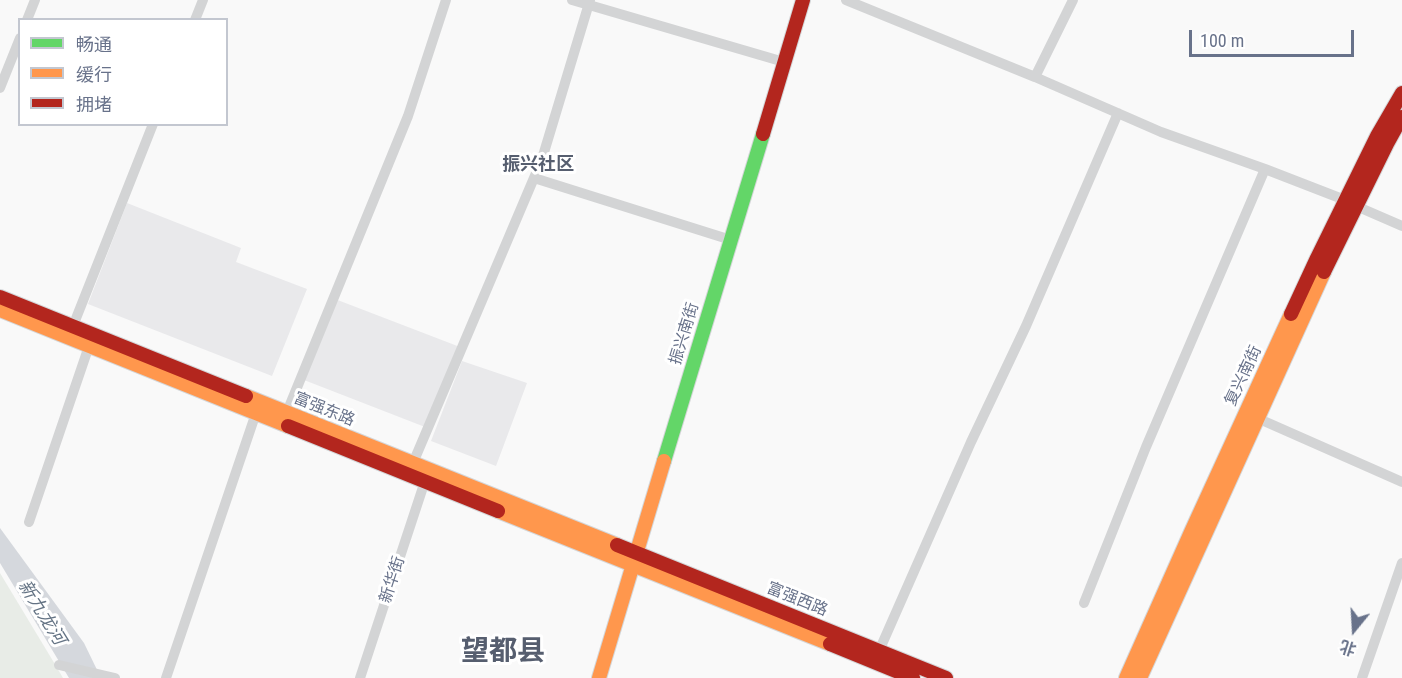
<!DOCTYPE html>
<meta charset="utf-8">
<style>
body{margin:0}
#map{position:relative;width:1402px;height:678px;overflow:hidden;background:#f9f9f9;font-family:"Roboto Condensed","Noto Sans SC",sans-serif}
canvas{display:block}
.legend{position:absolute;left:18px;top:18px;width:210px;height:108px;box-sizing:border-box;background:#fff;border:2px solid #c3c7d0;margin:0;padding:8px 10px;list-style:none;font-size:18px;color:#68728a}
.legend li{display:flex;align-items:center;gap:12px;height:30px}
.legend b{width:30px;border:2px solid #c3c7d0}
.north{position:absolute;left:1324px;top:600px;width:60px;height:60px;-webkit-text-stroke:4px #fff;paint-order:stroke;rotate:198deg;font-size:16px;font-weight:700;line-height:24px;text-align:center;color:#68728a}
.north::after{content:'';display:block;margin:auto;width:21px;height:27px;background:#68728a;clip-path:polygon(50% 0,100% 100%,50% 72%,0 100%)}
.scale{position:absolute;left:1189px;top:30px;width:165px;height:27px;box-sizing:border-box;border:3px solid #68728a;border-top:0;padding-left:8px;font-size:18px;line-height:21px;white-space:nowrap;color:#68728a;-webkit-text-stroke:4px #fff;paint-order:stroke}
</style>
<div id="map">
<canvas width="1402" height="678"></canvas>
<ul class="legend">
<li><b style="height:8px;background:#63d668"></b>畅通</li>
<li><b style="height:8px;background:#ff974d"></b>缓行</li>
<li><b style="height:8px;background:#b3261e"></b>拥堵</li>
</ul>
<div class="north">北</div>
<div class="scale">100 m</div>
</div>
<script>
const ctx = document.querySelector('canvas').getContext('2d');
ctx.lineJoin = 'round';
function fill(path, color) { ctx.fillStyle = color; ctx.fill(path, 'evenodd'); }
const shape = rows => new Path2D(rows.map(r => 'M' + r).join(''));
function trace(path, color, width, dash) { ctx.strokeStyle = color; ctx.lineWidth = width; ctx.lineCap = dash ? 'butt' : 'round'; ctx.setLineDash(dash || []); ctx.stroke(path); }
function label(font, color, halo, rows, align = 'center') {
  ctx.font = font + ' "Roboto Condensed","Noto Sans SC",sans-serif'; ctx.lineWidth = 6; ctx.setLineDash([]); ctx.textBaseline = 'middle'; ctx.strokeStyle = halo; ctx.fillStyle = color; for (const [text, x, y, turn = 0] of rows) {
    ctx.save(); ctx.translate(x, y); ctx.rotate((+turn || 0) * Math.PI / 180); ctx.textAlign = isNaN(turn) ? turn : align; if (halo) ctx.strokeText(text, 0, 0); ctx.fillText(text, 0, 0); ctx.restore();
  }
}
const built = shape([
 [127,203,241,248,236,262,307,289,272,376,88,304],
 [335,299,460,347,425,427,304,380],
 [462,361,527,383,496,466,431,441]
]);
const green = shape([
 [0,573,56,666,63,678,0,678]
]);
const water = shape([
 [0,528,84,643,101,678,69,678,0,563]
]);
const street = shape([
 [572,0,784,62],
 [846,0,1035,77,1161,132,1265,169,1345,200],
 [27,20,35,0],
 [195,20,203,0],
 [1035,77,1073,0],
 [0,88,20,38],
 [534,178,731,240],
 [1356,206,1402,226],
 [73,326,153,124],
 [287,412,408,116,446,0],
 [1257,418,1402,482],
 [413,463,542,159,590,0],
 [29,522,89,346],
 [1084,603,1146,447,1265,169],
 [879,651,971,442,1026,326,1118,113],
 [59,665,115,678],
 [166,678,256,413],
 [360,678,425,481],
 [1362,678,1402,563]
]);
const fast = shape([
 [664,461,763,134]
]);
const slow = shape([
 [0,310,288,426],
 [246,396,617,545],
 [498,511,830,644],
 [599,678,664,461],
 [1126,678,1191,532,1291,314],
 [1140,678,1324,272]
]);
const jam = shape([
 [763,134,803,0],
 [1324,272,1388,142,1402,117],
 [0,297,246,396],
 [1291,314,1317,258,1377,136,1402,93],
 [288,426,498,511],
 [617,545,946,678],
 [830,644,913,678]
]);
const streetNames = [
 ["振兴南街",685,334,-73],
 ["复兴南街",1244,376,-65],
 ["富强东路",324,410,22],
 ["新华街",393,580,-72],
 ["富强西路",797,600,22]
];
const neighbourhoodNames = [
 ["振兴社区",538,165]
];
const waterNames = [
 ["新九龙河",41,613,58]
];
const townNames = [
 ["望都县",503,653]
];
fill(built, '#e9e9eb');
fill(green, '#e8ece7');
fill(water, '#d5d8dd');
trace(fast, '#d4d6d8', 16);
trace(slow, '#d4d6d8', 16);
trace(jam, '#d4d6d8', 16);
trace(street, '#d3d4d5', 10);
trace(fast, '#63d668', 14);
trace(slow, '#ff974d', 14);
trace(jam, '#b3261e', 14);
label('16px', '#68728a', '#fff', streetNames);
label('bold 18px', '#565e6f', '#fff', neighbourhoodNames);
label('italic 18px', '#647384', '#fff', waterNames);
label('bold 28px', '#565e6f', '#fff', townNames);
</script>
